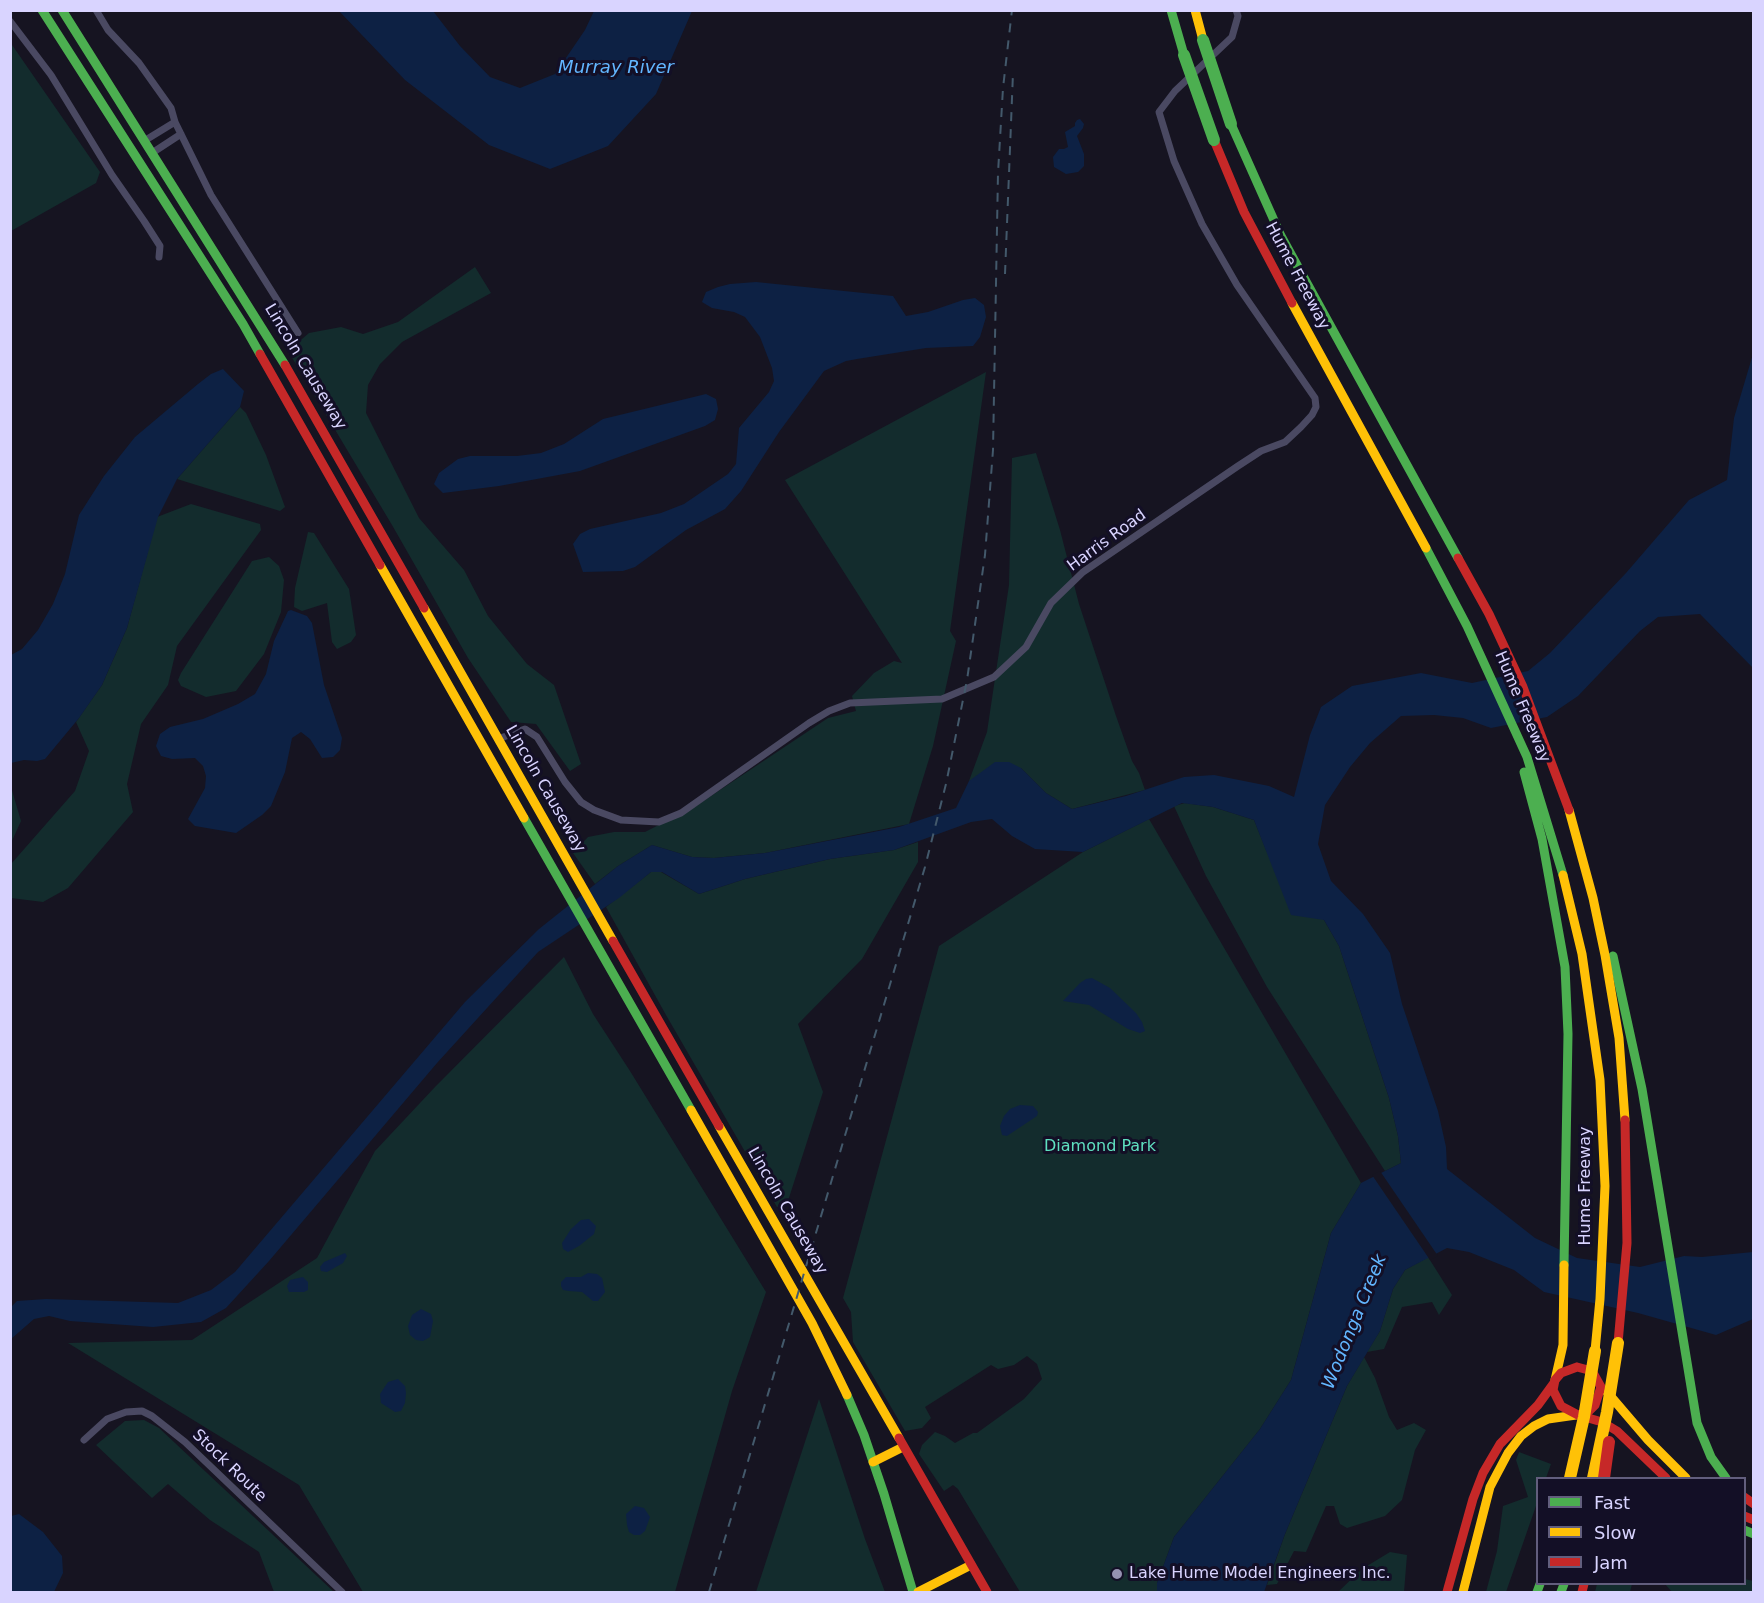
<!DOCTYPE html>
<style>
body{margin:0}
#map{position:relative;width:1764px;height:1603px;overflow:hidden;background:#161421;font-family:"DejaVu Sans",sans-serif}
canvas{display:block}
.frame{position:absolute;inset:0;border:12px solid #d9d4ff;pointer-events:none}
.legend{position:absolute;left:1536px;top:1477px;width:210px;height:108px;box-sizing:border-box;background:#130f26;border:2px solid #625e7d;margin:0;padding:8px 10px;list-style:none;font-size:18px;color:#d9d4ff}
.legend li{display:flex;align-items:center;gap:12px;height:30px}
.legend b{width:30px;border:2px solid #625e7d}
</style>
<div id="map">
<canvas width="1764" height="1603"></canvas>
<div class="frame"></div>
<ul class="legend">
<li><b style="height:8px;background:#4caf50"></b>Fast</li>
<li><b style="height:8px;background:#ffc107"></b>Slow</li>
<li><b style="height:8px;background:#c62828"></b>Jam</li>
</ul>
</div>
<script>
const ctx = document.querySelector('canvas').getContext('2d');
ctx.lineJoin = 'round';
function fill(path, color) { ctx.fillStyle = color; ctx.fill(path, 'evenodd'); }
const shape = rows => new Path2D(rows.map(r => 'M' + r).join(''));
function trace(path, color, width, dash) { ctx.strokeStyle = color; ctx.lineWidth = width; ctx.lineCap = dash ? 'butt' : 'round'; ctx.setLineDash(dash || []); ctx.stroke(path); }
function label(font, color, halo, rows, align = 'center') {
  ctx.font = font + ' "DejaVu Sans",sans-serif'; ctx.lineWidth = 6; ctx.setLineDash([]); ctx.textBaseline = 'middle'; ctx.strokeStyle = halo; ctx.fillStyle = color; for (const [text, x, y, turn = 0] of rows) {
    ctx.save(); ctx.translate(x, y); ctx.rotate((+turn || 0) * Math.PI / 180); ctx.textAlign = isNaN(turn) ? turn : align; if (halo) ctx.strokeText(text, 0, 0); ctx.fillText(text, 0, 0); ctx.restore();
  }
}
const green = shape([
 [10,42,100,172,96,183,11,231],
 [475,267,491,293,402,342,380,364,368,385,366,413,419,518,464,570,488,616,527,664,554,685,581,764,570,771,536,724,511,722,468,658,392,525,288,351,309,333,341,327,363,334,398,322],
 [986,372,950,631,956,641,933,746,909,824,765,853,714,858,692,857,652,845,618,866,595,884,573,853,588,837,614,832,645,832,696,806,828,718,856,711,852,696,874,673,894,661,902,663,785,480],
 [240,407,246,413,266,455,285,507,280,511,177,479],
 [1036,453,1060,530,1079,604,1116,716,1132,761,1139,773,1145,790,1072,809,1046,793,1021,768,969,781,987,732,1009,585,1012,458],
 [191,504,260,524,261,530,177,646,168,685,141,724,127,784,133,812,68,888,43,902,11,898,11,864,75,791,89,751,76,722,102,685,127,628,157,517],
 [308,532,314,533,349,589,356,635,351,642,337,649,332,642,327,603,302,611,294,607,295,588],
 [269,557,279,566,284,580,281,612,264,654,236,691,206,697,181,686,178,680,181,673,252,561],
 [11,787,21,821,11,843,10,843],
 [1185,803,1213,807,1254,820,1267,852,1324,920,1339,946,1389,1098,1398,1136,1401,1163,1385,1171,1267,987,1206,876,1174,806],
 [1149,819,1361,1183,1331,1233,1291,1380,1260,1429,1174,1537,1157,1583,1157,1592,1020,1592,958,1489,953,1485,944,1491,919,1454,922,1445,935,1432,945,1436,955,1443,973,1433,977,1433,1024,1399,1042,1379,1037,1364,1027,1356,1014,1365,998,1369,991,1365,925,1407,931,1418,922,1428,905,1431,853,1342,851,1312,843,1298,939,946,1083,852],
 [918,842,918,862,862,959,798,1024,823,1092,787,1204,777,1207,666,1015,606,907,651,872,661,872,699,894,745,879,830,859,894,850],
 [564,957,593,1014,630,1071,766,1292,732,1391,675,1592,363,1592,299,1485,68,1343,192,1340,317,1258,375,1151,435,1087],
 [1428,1257,1452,1295,1439,1315,1432,1302,1402,1307,1384,1349,1367,1352,1380,1331,1393,1289,1405,1270],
 [1364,1357,1375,1378,1389,1417,1397,1430,1414,1423,1426,1430,1415,1450,1402,1500,1385,1516,1347,1528,1340,1524,1334,1506,1326,1506,1306,1552,1294,1551,1277,1584,1267,1585,1285,1534,1347,1386],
 [819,1399,865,1539,885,1592,756,1592],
 [144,1420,159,1428,334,1592,274,1592,259,1552,210,1520,168,1484,152,1498,96,1445,125,1421],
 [1519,1452,1551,1464,1546,1478,1538,1478,1537,1503,1506,1592,1486,1592,1497,1551,1503,1506,1528,1497,1516,1460],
 [1390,1552,1407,1555,1404,1592,1338,1592,1362,1569],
 [1745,1579,1753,1581,1753,1592,1672,1592,1665,1584,1744,1584],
 [1597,1584,1632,1584,1630,1592,1595,1592]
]);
const water = shape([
 [339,11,433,11,460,46,490,77,520,88,555,74,585,30,594,11,692,11,656,94,608,146,550,169,489,145,405,80],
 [1080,119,1084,124,1083,128,1077,136,1084,154,1084,166,1078,172,1066,174,1054,167,1053,157,1059,149,1064,149,1068,147,1065,132,1075,126,1075,123,1077,120],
 [756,282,893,296,906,316,928,312,963,300,975,298,984,305,986,317,980,337,973,346,926,348,857,359,846,361,824,371,779,432,741,491,725,509,686,530,635,567,623,571,583,572,573,544,580,534,590,529,661,513,684,504,728,474,736,464,739,428,769,392,774,381,772,368,760,337,745,317,734,312,712,308,702,302,706,292,718,287,730,284],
 [1753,354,1753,668,1700,614,1658,617,1640,631,1578,696,1547,717,1491,728,1463,718,1434,715,1401,716,1370,743,1350,767,1325,805,1318,844,1331,881,1363,914,1390,953,1402,1004,1438,1111,1446,1147,1447,1169,1535,1238,1577,1258,1640,1267,1684,1256,1702,1257,1753,1252,1753,1319,1716,1335,1638,1313,1544,1292,1514,1270,1469,1252,1447,1248,1405,1270,1393,1289,1380,1331,1347,1386,1285,1534,1264,1592,1157,1592,1157,1583,1174,1537,1260,1429,1291,1380,1331,1233,1361,1183,1401,1163,1398,1136,1389,1098,1339,946,1324,920,1291,915,1254,820,1213,807,1182,803,1083,852,1035,849,1012,836,992,819,971,822,894,850,830,859,745,879,699,894,662,872,651,872,619,898,538,952,437,1063,269,1261,226,1308,201,1322,153,1327,70,1321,49,1316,34,1319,11,1339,11,1307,17,1301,46,1299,178,1303,211,1290,235,1272,465,1002,539,929,618,866,652,845,692,857,714,858,765,853,899,827,956,808,969,781,995,762,1009,762,1021,768,1046,793,1072,809,1126,796,1184,777,1214,775,1269,786,1294,797,1310,735,1321,707,1352,686,1421,673,1472,683,1528,671,1550,653,1626,573,1689,500,1727,480,1734,418],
 [223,369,244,391,240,407,177,479,158,517,127,628,102,685,79,718,45,759,37,761,24,760,11,763,11,655,22,649,38,630,53,604,65,574,79,515,104,476,135,437,198,384,211,374],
 [706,394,716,399,718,409,715,420,705,426,580,471,499,486,443,493,434,484,439,473,458,459,470,456,517,456,541,453,564,444,603,419],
 [291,610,307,616,312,623,324,685,342,738,340,750,333,757,322,758,310,739,301,732,292,738,285,772,271,806,262,815,236,833,195,826,188,819,205,788,206,776,203,766,195,758,172,759,161,756,156,746,160,734,170,727,203,719,238,704,255,694,266,674,274,641,288,611],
 [1092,978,1110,988,1136,1013,1142,1022,1145,1031,1140,1033,1128,1029,1089,1005,1063,1001,1080,983,1086,979],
 [1020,1105,1033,1106,1038,1112,1037,1116,1007,1136,1002,1135,1000,1126,1004,1116,1010,1109],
 [589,1219,596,1226,594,1234,579,1246,568,1252,563,1249,562,1243,571,1229,581,1220],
 [345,1253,347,1256,343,1263,327,1272,321,1271,320,1267,324,1262],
 [588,1273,597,1274,602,1278,605,1292,598,1301,593,1301,582,1292,569,1291,563,1290,561,1286,561,1282,566,1277,581,1277],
 [303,1277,308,1282,308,1290,304,1292,289,1292,287,1286,290,1280],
 [421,1309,431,1314,433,1321,430,1337,423,1341,416,1340,410,1335,408,1326,412,1315],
 [398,1379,405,1386,406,1393,405,1403,401,1411,395,1412,381,1403,380,1394,388,1382],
 [635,1506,644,1508,650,1517,645,1531,640,1535,634,1535,629,1532,627,1525,626,1514],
 [19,1514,43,1532,62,1556,63,1573,54,1592,11,1592,11,1516]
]);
const pier = shape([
 [1380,1171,1438,1256,1430,1260,1372,1175]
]);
const street = shape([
 [96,10,108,30,139,63,171,108,175,122,211,195,298,333],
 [10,21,51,75,112,175,144,221,160,246,159,257],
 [144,141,175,122],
 [152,153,181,134],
 [498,739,525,729,537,737,565,782,581,802,594,810,621,820,659,822,681,813,809,723,829,711,850,703,942,699,994,677,1026,647,1051,603,1083,572,1238,466,1261,451,1285,442,1301,427,1312,415,1316,407,1315,398,1237,285,1202,224,1174,161,1159,112,1175,91,1232,37,1238,16,1236,10],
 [84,1440,107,1419,126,1412,142,1411,152,1416,185,1442,342,1592]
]);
const fast = shape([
 [42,10,243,324,260,354],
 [62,10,285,365],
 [1171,10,1184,55],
 [1231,124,1281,236,1458,558],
 [1426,548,1467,626,1527,757,1563,875],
 [1524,772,1542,839,1565,967,1568,1034,1564,1265],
 [524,818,691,1110],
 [1613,956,1642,1089,1697,1423,1711,1457,1726,1478],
 [847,1395,864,1435,884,1494,913,1592],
 [1744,1530,1754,1534],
 [1537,1592,1540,1584],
 [1561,1592,1564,1584]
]);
const slow = shape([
 [1195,10,1203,40],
 [1292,303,1426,548],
 [380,565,524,818],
 [424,608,613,941],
 [1569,810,1593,898,1605,955,1619,1038,1625,1120],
 [1563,875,1582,954,1600,1080,1605,1186,1600,1299,1595,1351],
 [691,1110,812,1323,847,1395],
 [719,1126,899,1438],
 [1555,1380,1563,1345,1564,1265],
 [1607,1392,1648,1440,1686,1478],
 [873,1462,903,1447],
 [918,1592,971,1565],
 [1463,1592,1490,1487,1508,1453,1521,1436,1534,1426,1548,1419,1576,1415]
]);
const jam = shape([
 [1214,140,1244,212,1292,303],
 [260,354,380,565],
 [285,365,424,608],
 [1458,558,1489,614,1523,687,1569,810],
 [613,941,719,1126],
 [1618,1343,1627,1243,1625,1120],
 [1577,1367,1592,1371,1601,1387,1595,1405,1588,1412,1578,1415,1561,1406,1553,1390,1555,1380,1561,1373,1577,1367],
 [1578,1415,1602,1422,1617,1431,1666,1478],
 [899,1438,987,1592],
 [1744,1497,1754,1504],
 [1744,1516,1754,1520],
 [1447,1592,1473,1499,1483,1473,1500,1444,1538,1405,1554,1383],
 [1582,1592,1584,1584]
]);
const rail = shape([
 [1005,274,1013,73],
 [709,1592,925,867,946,784,967,680,985,555,993,450,998,173,1003,88,1012,10]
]);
const fastBridge = shape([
 [1203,40,1231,124],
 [1184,55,1214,140]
]);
const slowBridge = shape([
 [1570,1478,1584,1417,1595,1351],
 [1593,1478,1607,1412,1618,1343]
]);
const jamBridge = shape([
 [1604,1478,1609,1442]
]);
const markers = [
 [1117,1574,6,"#9591b1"]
];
const streetNames = [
 ["Hume Freeway",1297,276,62],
 ["Lincoln Causeway",305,367,59],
 ["Harris Road",1107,541,-36],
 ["Hume Freeway",1522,707,67],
 ["Lincoln Causeway",545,789,60],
 ["Hume Freeway",1586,1186,-90],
 ["Lincoln Causeway",787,1211,60],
 ["Stock Route",229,1466,44]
];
const parkNames = [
 ["Diamond Park",1100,1147]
];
const poiNames = [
 ["Lake Hume Model Engineers Inc.",1129,1574]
];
const waterNames = [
 ["Murray River",616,68],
 ["Wodonga Creek",1355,1322,-68]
];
fill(green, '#132c2d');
fill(water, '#0d2144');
fill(pier, '#161421');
trace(street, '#4a4962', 7);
trace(fast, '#4caf50', 9);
trace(slow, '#ffc107', 9);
trace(jam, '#c62828', 9);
trace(rail, '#43596b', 2, [9, 8]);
trace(fastBridge, '#4caf50', 12);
trace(slowBridge, '#ffc107', 12);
trace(jamBridge, '#c62828', 12);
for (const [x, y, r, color] of markers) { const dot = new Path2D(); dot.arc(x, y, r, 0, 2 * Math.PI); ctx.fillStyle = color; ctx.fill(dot); trace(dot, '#130f26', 2); }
label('16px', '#d9d4ff', '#130f26', streetNames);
label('16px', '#5fe0c0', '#130f26', parkNames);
label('16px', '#d9d4ff', '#130f26', poiNames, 'left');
label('italic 18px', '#62b6ff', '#130f26', waterNames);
</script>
